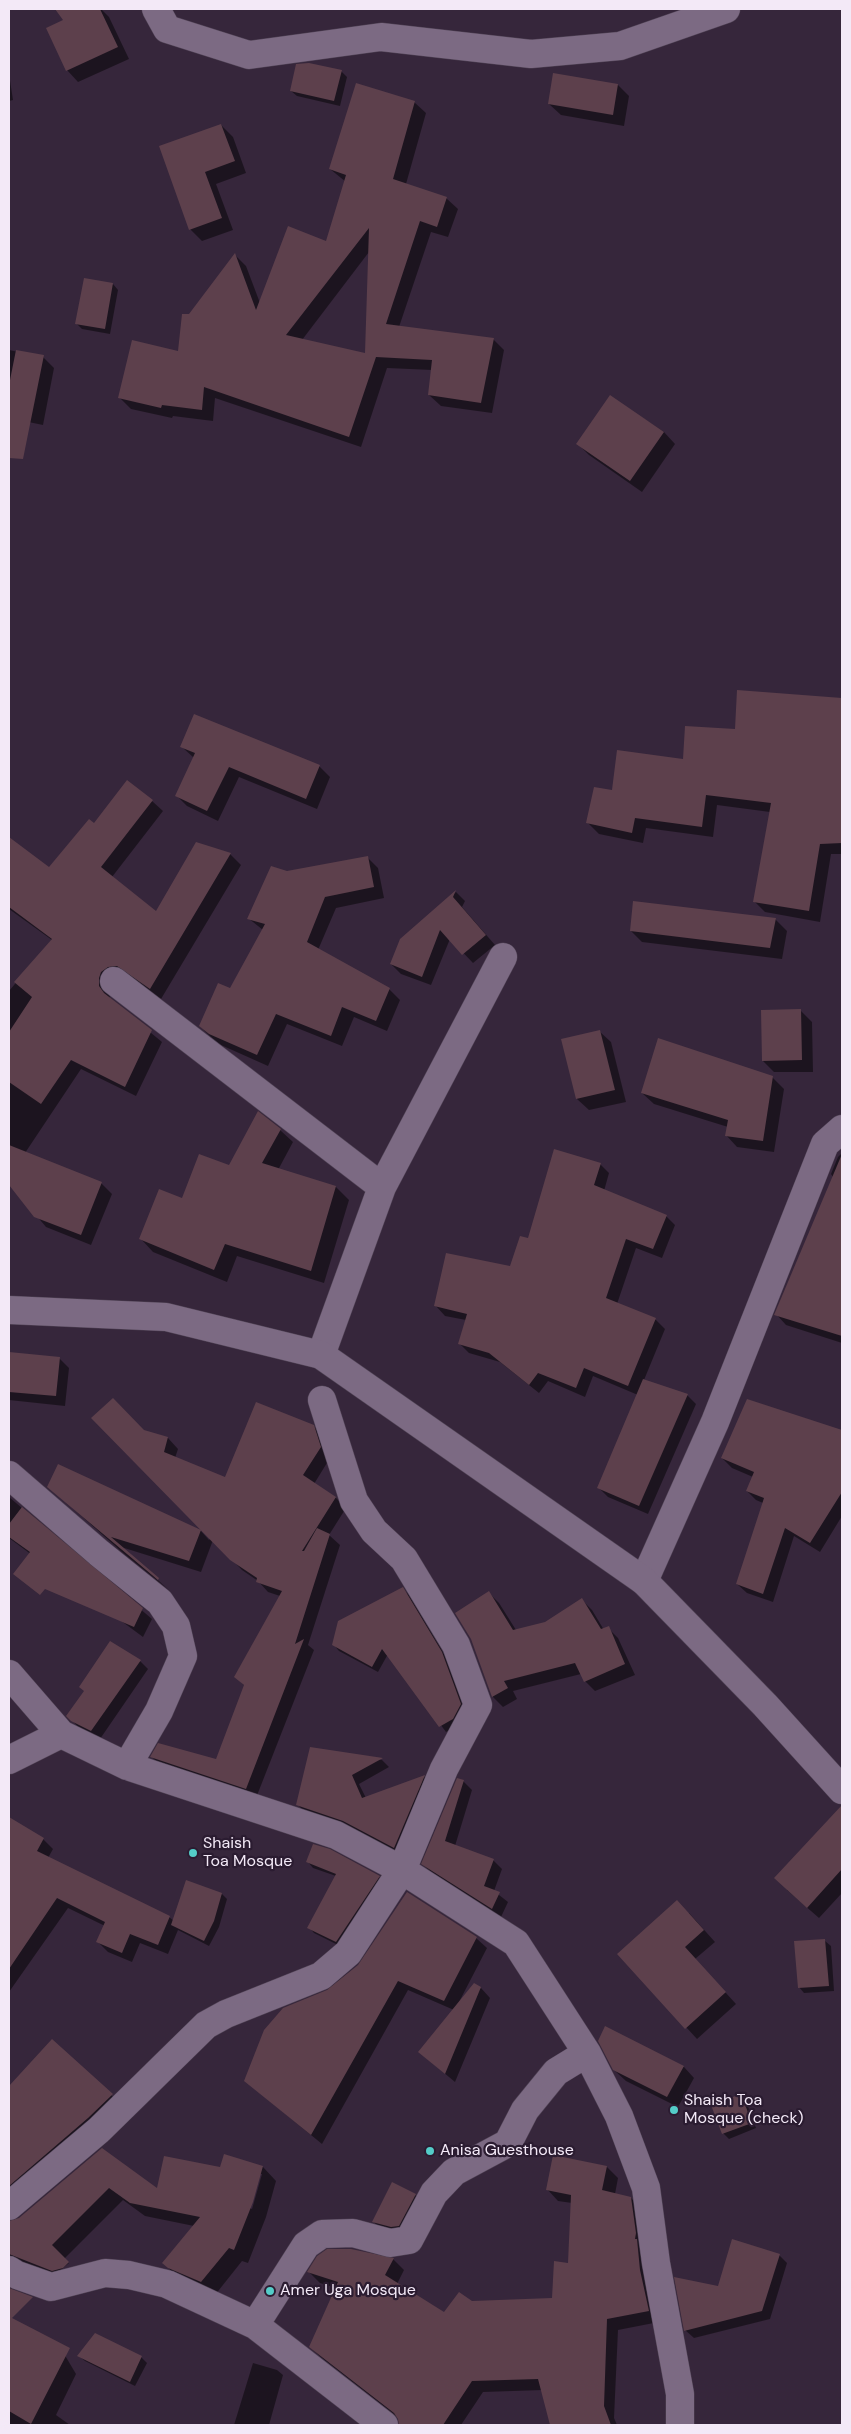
<!DOCTYPE html>
<style>
body{margin:0}
#map{position:relative;width:851px;height:2434px;overflow:hidden;background:#36263b;font-family:"DM Sans",sans-serif}
canvas{display:block}
.frame{position:absolute;inset:0;border:10px solid #f3e9f7;pointer-events:none}
</style>
<div id="map">
<canvas width="851" height="2434"></canvas>
<div class="frame"></div>
</div>
<script>
const ctx = document.querySelector('canvas').getContext('2d');
ctx.lineJoin = 'round';
function fill(path, color) { ctx.fillStyle = color; ctx.fill(path, 'evenodd'); }
const shape = rows => new Path2D(rows.map(r => 'M' + r).join(''));
function trace(path, color, width, dash) { ctx.strokeStyle = color; ctx.lineWidth = width; ctx.lineCap = dash ? 'butt' : 'round'; ctx.setLineDash(dash || []); ctx.stroke(path); }
function label(font, color, halo, rows, align = 'center') {
  ctx.font = font + ' "DM Sans",sans-serif'; ctx.lineWidth = 4.5; ctx.setLineDash([]); ctx.textBaseline = 'middle'; ctx.strokeStyle = halo; ctx.fillStyle = color; for (const [text, x, y, turn = 0] of rows) {
    ctx.save(); ctx.translate(x, y); ctx.rotate((+turn || 0) * Math.PI / 180); ctx.textAlign = isNaN(turn) ? turn : align; if (halo) ctx.strokeText(text, 0, 0); ctx.fillText(text, 0, 0); ctx.restore();
  }
}
const shadow = shape([
 [91,9,101,9,109,17,129,59,78,82,67,70,47,28],
 [341,71,347,77,340,106,297,96,291,91],
 [9,74,13,100,9,101],
 [618,85,629,96,624,126,561,115,549,104],
 [414,102,426,113,406,184,446,198,458,209,448,237,431,232,399,327,493,339,504,350,492,413,441,406,429,395,432,370,387,368,361,447,215,398,213,421,173,416,172,418,131,409,120,398,179,352,189,316,235,255,246,266,260,303,327,242,346,182,330,169],
 [369,252,366,355,302,340],
 [221,125,233,137,246,173,216,184,233,230,202,241,190,229,160,147],
 [113,284,118,290,110,334,82,329,76,323],
 [9,350,43,357,54,368,43,425,9,418],
 [611,397,664,432,675,444,642,492,589,455,578,444],
 [738,692,842,700,842,854,831,854,820,922,765,912,754,901,770,812,717,805,713,837,646,828,643,843,599,834,588,823,613,792,685,760,736,730],
 [182,747,319,766,330,777,317,809,239,777,218,821,187,806,177,796,194,758],
 [152,801,163,811,112,877,157,913,196,844,230,854,241,865,161,999,128,976,109,990,110,999,162,1042,136,1096,81,1069,25,1153,101,1183,112,1194,91,1245,46,1227,9,1183,9,991,52,940,9,909,9,845,12,841,50,869,94,825],
 [367,857,378,868,384,898,336,908,318,950,389,989,400,1000,387,1031,354,1017,342,1046,287,1024,268,1066,221,1045,211,1037,200,1026,230,990,263,930,248,918,287,873],
 [456,892,465,901,462,907,495,945,473,963,450,939,431,985,401,974,391,964,401,940],
 [775,919,787,931,782,959,642,942,631,931],
 [801,1011,812,1022,813,1072,774,1072,763,1061],
 [599,1031,611,1042,626,1102,589,1110,577,1099,563,1040],
 [772,1077,784,1089,774,1152,737,1147,726,1135,728,1127,654,1104,642,1093],
 [280,1130,293,1142,278,1170,336,1187,349,1200,324,1283,237,1256,227,1282,153,1252,141,1239,182,1200],
 [842,1153,842,1343,786,1325,776,1314,833,1177,831,1174,838,1157],
 [600,1164,609,1173,604,1191,666,1216,675,1225,662,1258,636,1248,617,1304,656,1320,665,1329,644,1380,687,1395,696,1404,648,1514,608,1497,599,1488,638,1395,593,1376,585,1397,548,1381,539,1393,500,1362,469,1353,459,1343,466,1320,445,1316,436,1306,511,1268,528,1239],
 [9,1353,59,1358,69,1368,65,1406,9,1400],
 [748,1401,842,1432,842,1516,820,1552,794,1536,773,1602,747,1593,737,1584,763,1503,756,1500,747,1491,753,1477,732,1468,722,1458],
 [313,1426,324,1437,330,1458,314,1484,336,1498,346,1508,329,1535,340,1545,308,1645,314,1650,256,1798,162,1767,152,1757,216,1760,245,1686,235,1676,280,1596,268,1592,258,1581,242,1570,213,1540,201,1572,121,1547,169,1590,122,1552,49,1487,58,1466,201,1531,209,1540,211,1538,143,1431,168,1438,178,1449,175,1458,225,1479],
 [9,1497,152,1619,143,1637,9,1538],
 [402,1589,408,1594,447,1659,466,1710,458,1725,446,1732,388,1654,378,1672,339,1651,334,1645],
 [489,1593,499,1603,516,1630,546,1623,582,1600,592,1610,604,1630,608,1628,618,1638,635,1675,595,1691,585,1681,581,1674,513,1691,517,1699,503,1707,493,1697,472,1639],
 [140,1661,148,1669,100,1739,80,1729,72,1720,85,1692],
 [311,1748,382,1760,389,1767,359,1784,366,1798,424,1777,432,1784,402,1855,306,1813,298,1805],
 [463,1781,472,1790,455,1846,493,1860,502,1869,494,1891,508,1902,501,1917,432,1873,423,1864],
 [831,1819,842,1829,842,1893,819,1918,787,1890],
 [14,1822,43,1839,53,1849,48,1858,169,1917,174,1921,222,1894,227,1899,219,1927,209,1946,178,1930,168,1954,140,1943,132,1962,108,1952,98,1942,105,1926,68,1908,9,1992,9,1831],
 [308,1862,379,1877,384,1882,342,1947,314,1933,309,1927,336,1876,313,1868],
 [689,1913,715,1942,695,1959,736,2004,697,2039,619,1954],
 [476,1938,487,1948,458,2004,481,1988,490,1998,455,2082,419,2052,454,2010,408,1990,322,2144,245,2081,266,2031],
 [825,1941,831,1946,834,1991,804,1993,799,1987],
 [606,2028,684,2067,694,2078,678,2107,626,2081,614,2070],
 [52,2040,126,2109,9,2212,9,2088],
 [740,2095,746,2101,756,2128,729,2139,723,2133],
 [102,2149,158,2190,221,2168,263,2167,276,2181,266,2217,248,2263,242,2261,215,2295,177,2277,164,2263,194,2226,145,2216,123,2200,64,2259,69,2263,51,2278,9,2276,9,2222,20,2219],
 [260,2174,262,2174,252,2209,250,2208],
 [607,2167,618,2178,615,2194,631,2198,642,2209,659,2322,618,2330,614,2418,617,2425,551,2425,543,2390,483,2392,461,2425,401,2425,399,2418,322,2358,310,2347,336,2288,320,2283,309,2272,393,2259,404,2270,397,2284,444,2314,472,2303,553,2300,569,2264,572,2203,558,2201,547,2189],
 [415,2195,421,2201,404,2231,379,2227,374,2222],
 [779,2255,787,2263,770,2319,694,2338,685,2330,719,2287],
 [20,2323,63,2352,76,2374,56,2415,70,2425,9,2425,9,2343],
 [79,2356,141,2357,147,2363,135,2386,85,2361],
 [253,2363,277,2370,283,2375,269,2425,234,2425]
]);
const building = shape([
 [55,9,100,9,118,47,66,71,46,28,63,20],
 [309,63,342,70,334,101,290,91,296,64],
 [553,73,618,84,613,115,548,104],
 [356,83,415,101,393,179,447,197,437,227,420,221,386,324,494,338,481,403,428,395,432,360,376,357,349,437,204,387,202,410,162,405,161,408,118,398,132,340,178,351,182,314,189,314,235,253,256,310,288,226,326,241,346,175,329,169],
 [369,228,365,353,286,335,324,286],
 [221,124,235,161,205,172,222,218,189,230,159,146],
 [84,278,113,283,105,329,75,324],
 [16,350,44,355,23,459,9,458,9,385],
 [610,395,664,432,630,481,576,444],
 [737,690,842,698,842,843,820,844,809,911,753,902,771,803,706,795,702,827,635,818,632,833,586,823,594,787,612,790,617,750,683,759,685,726,735,729],
 [194,714,320,765,306,799,229,767,207,811,175,796,195,753,180,747],
 [127,780,153,800,101,867,156,911,196,842,231,853,150,989,117,966,108,967,101,972,99,978,99,986,104,993,152,1030,125,1087,71,1060,41,1104,9,1082,9,1032,32,997,14,982,52,939,9,907,9,837,49,867,89,819,94,823],
 [368,856,374,887,325,897,307,942,390,988,376,1021,342,1007,331,1036,276,1014,257,1055,209,1034,199,1026,218,983,230,988,265,924,247,919,271,866,287,871],
 [456,890,453,897,486,935,462,955,440,930,422,977,390,964,400,939],
 [633,901,776,918,770,948,630,931],
 [801,1009,802,1060,762,1061,761,1010],
 [600,1030,615,1090,576,1099,561,1039],
 [658,1038,773,1076,763,1141,725,1136,728,1120,641,1093],
 [258,1111,281,1129,262,1163,336,1186,311,1271,225,1244,214,1270,139,1239,159,1189,182,1198,199,1154,229,1165],
 [9,1145,102,1182,81,1235,34,1217,9,1185],
 [554,1149,601,1163,594,1185,667,1215,653,1249,626,1239,606,1298,656,1318,628,1386,584,1368,576,1388,538,1373,529,1385,489,1353,458,1344,467,1314,434,1306,446,1253,510,1266,520,1236,528,1238],
 [842,1154,842,1336,774,1315],
 [9,1352,60,1357,56,1396,9,1392],
 [643,1379,688,1394,639,1506,597,1488],
 [113,1398,144,1430,168,1437,164,1452,225,1477,256,1402,314,1425,321,1447,303,1475,336,1497,302,1551,304,1551,317,1528,330,1534,295,1644,304,1639,246,1789,150,1757,158,1743,216,1759,244,1685,234,1677,282,1591,256,1582,257,1578,230,1560,91,1418],
 [747,1399,842,1430,842,1492,810,1543,785,1528,763,1594,736,1584,764,1498,746,1491,754,1472,721,1458],
 [58,1464,201,1530,189,1561,111,1537,159,1578,158,1580,47,1487],
 [22,1507,143,1608,134,1627,45,1589,40,1595,13,1574,30,1552,9,1537,9,1524],
 [403,1587,442,1652,461,1704,453,1719,439,1727,382,1649,372,1667,332,1645,338,1621],
 [489,1591,513,1630,545,1622,582,1598,601,1629,609,1626,625,1664,584,1682,575,1663,504,1681,508,1688,492,1697,471,1639,455,1613],
 [110,1641,141,1660,91,1731,71,1721,66,1716,84,1691,79,1687],
 [310,1747,383,1758,352,1775,362,1798,425,1775,394,1848,343,1821,296,1805],
 [457,1778,464,1780,445,1841,494,1859,484,1886,500,1892,492,1909,421,1864],
 [842,1805,842,1869,807,1908,774,1878],
 [9,1817,44,1838,37,1851,170,1916,158,1945,130,1934,122,1953,96,1942,105,1922,57,1898,9,1969],
 [313,1844,330,1849,380,1876,336,1942,307,1928,336,1874,306,1862],
 [186,1880,222,1893,214,1921,204,1941,171,1925],
 [407,1892,477,1937,444,2001,398,1981,311,2135,244,2081,264,2030,283,2008,327,1990,358,1965],
 [677,1900,704,1930,685,1947,726,1992,685,2029,617,1954],
 [825,1939,829,1986,798,1988,794,1941],
 [474,1983,481,1987,445,2074,418,2052],
 [605,2026,684,2066,667,2097,613,2070,598,2041],
 [52,2039,113,2094,88,2118,9,2186,9,2086],
 [741,2094,752,2123,722,2134,711,2105],
 [102,2148,157,2188,164,2156,220,2167,224,2154,263,2166,253,2202,234,2250,229,2248,201,2282,168,2268,162,2263,200,2217,130,2203,109,2188,52,2245,69,2262,63,2268,52,2271,9,2254,9,2221,19,2218],
 [553,2155,607,2166,602,2190,631,2197,636,2233,635,2239,637,2239,640,2270,649,2311,607,2319,604,2406,611,2425,550,2425,538,2379,472,2381,443,2425,399,2425,398,2419,394,2413,309,2347,338,2282,307,2272,317,2256,327,2249,351,2249,394,2258,385,2275,444,2312,459,2292,472,2301,552,2298,554,2261,568,2263,571,2195,546,2190],
 [392,2182,416,2194,399,2226,391,2227,372,2222],
 [732,2239,780,2254,762,2311,684,2331,674,2277,718,2286],
 [9,2288,33,2297,12,2318,70,2348,31,2424,9,2411],
 [95,2333,142,2356,130,2382,77,2356]
]);
const street = shape([
 [114,981,382,1187],
 [321,1355,382,1187,503,957],
 [322,1400,354,1501,374,1531,404,1559,456,1645,478,1705,444,1769,402,1870,516,1943,587,2053,619,2116,646,2188,656,2263,680,2394,680,2425],
 [9,1475,99,1553,160,1602,176,1626,183,1656,159,1711,127,1766],
 [644,1581,715,1422,825,1144,842,1129],
 [9,1674,61,1734],
 [9,1760,61,1734,127,1766,336,1835,402,1870,348,1953,321,1976,226,2014,206,2025,99,2130,9,2206],
 [9,2270,17,2275,51,2287,105,2273,129,2275,167,2284,255,2325,384,2425],
 [255,2325,306,2245,322,2234,353,2233,390,2243,409,2240,434,2193,454,2172,508,2143,525,2110,556,2072,587,2053]
]);
const secondary = shape([
 [156,9,167,29,249,55,381,37,531,54,620,46,726,9],
 [9,1310,166,1317,321,1355,644,1581,765,1705,842,1790]
]);
const markers = [
 [193,1853,5,"#54cdc8"],
 [674,2110,5,"#54cdc8"],
 [430,2151,5,"#54cdc8"],
 [270,2291,5,"#54cdc8"]
];
const poiNames = [
 ["Shaish",203,1844],
 ["Toa Mosque",203,1862],
 ["Shaish Toa",684,2101],
 ["Mosque (check)",684,2119],
 ["Anisa Guesthouse",440,2151],
 ["Amer Uga Mosque",280,2291]
];
fill(shadow, '#0007');
fill(building, '#5d404c');
trace(street, '#504355', 29);
trace(secondary, '#504355', 29);
trace(street, '#7c6a83', 28);
trace(secondary, '#7c6a83', 28);
for (const [x, y, r, color] of markers) { const dot = new Path2D(); dot.arc(x, y, r, 0, 2 * Math.PI); ctx.fillStyle = color; ctx.fill(dot); trace(dot, '#2b1c31', 2); }
label('16px', '#f3e9f7', '#2b1c31', poiNames, 'left');
</script>
